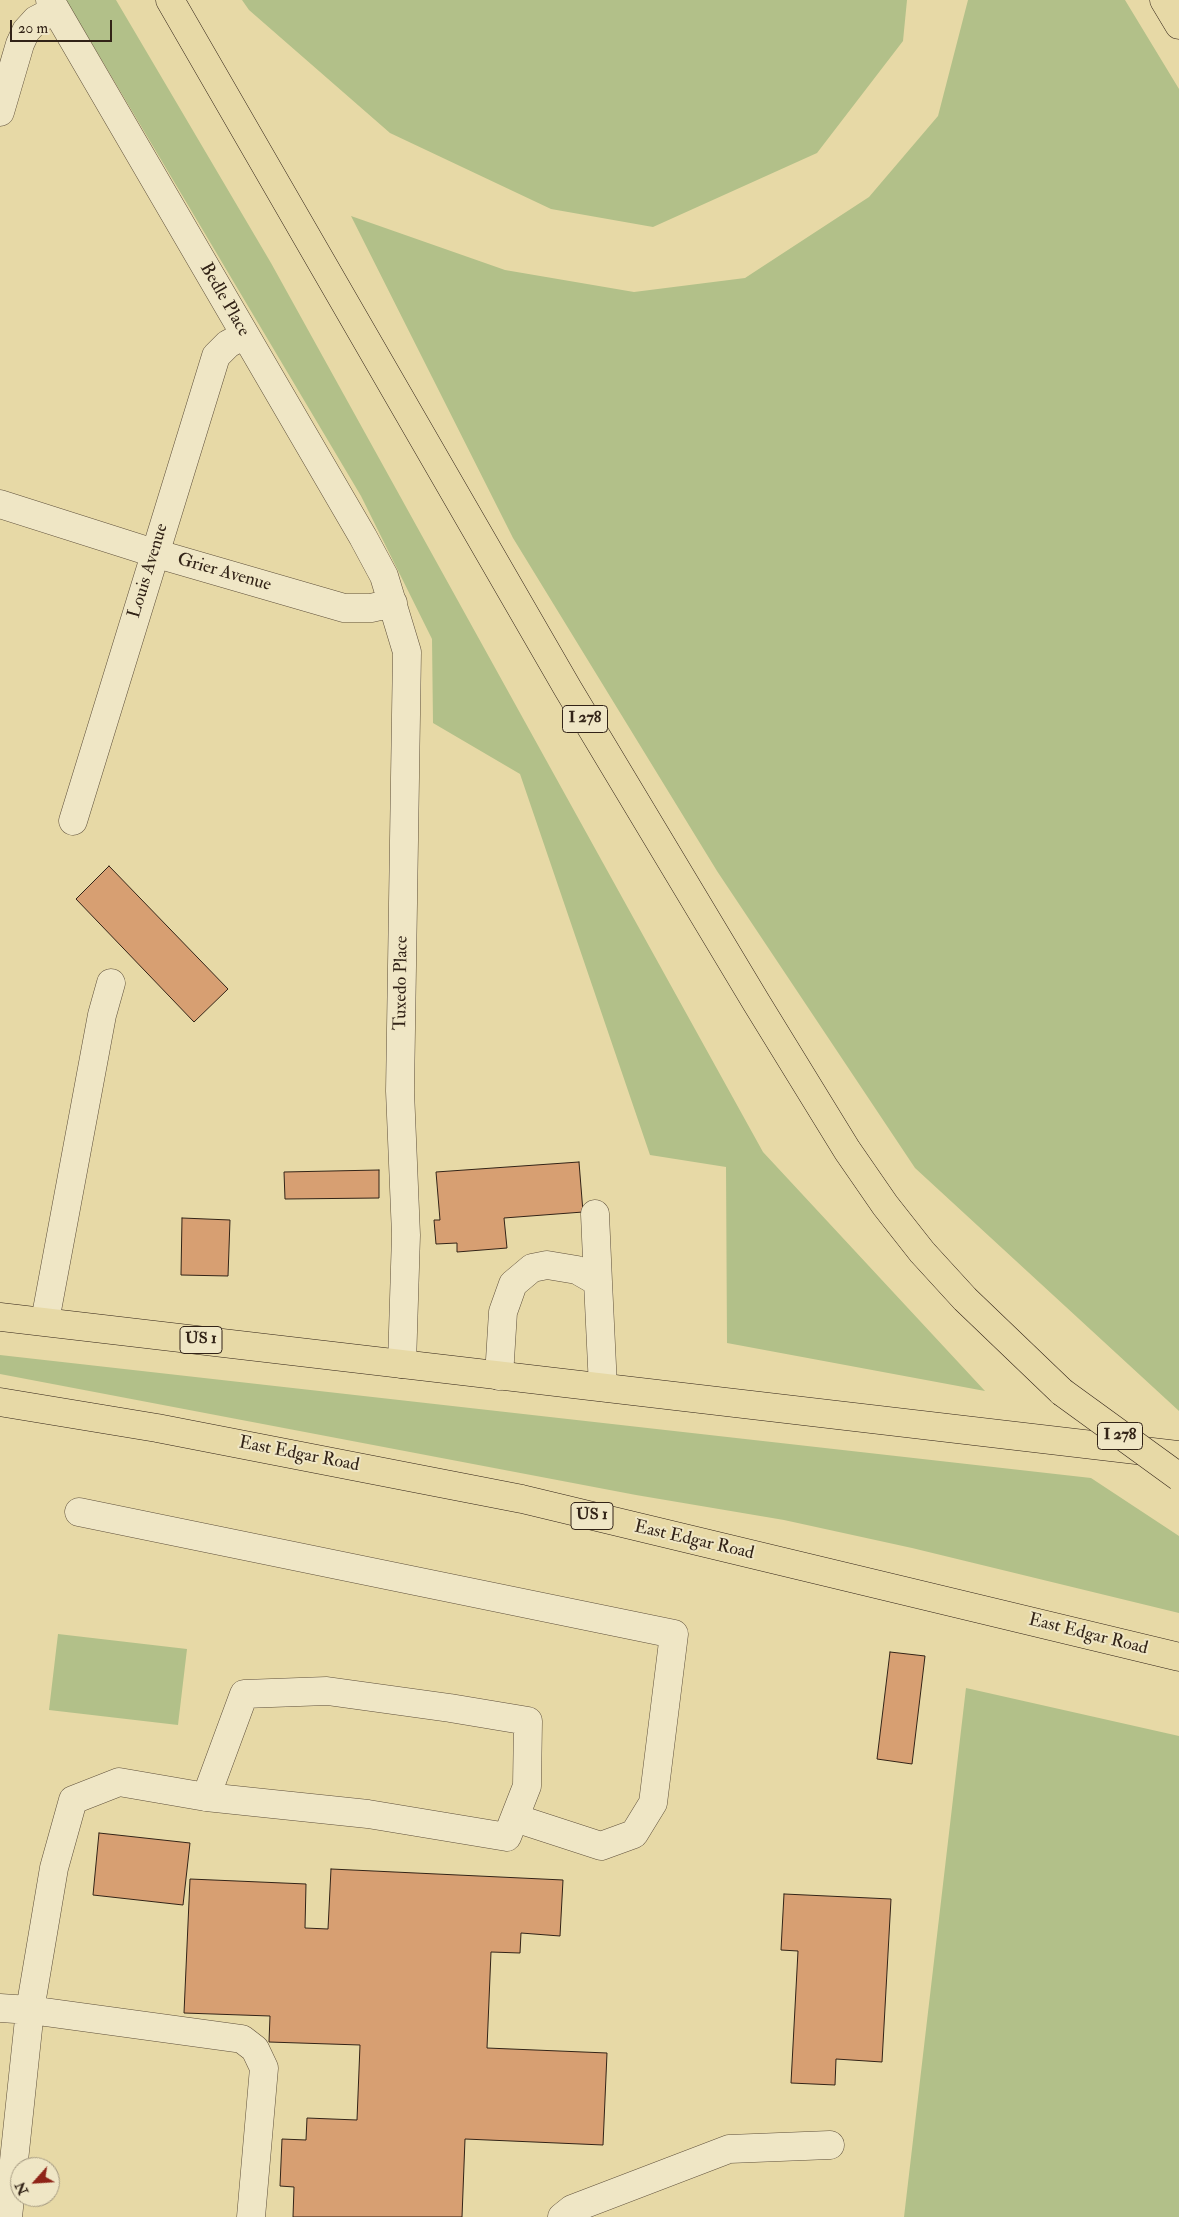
<!DOCTYPE html>
<style>
body{margin:0}
#map{position:relative;width:1179px;height:2217px;overflow:hidden;background:#e7d9a6;font-family:"IM FELL Double Pica",serif}
canvas{display:block}
.north{position:absolute;left:10px;top:2157px;width:50px;height:50px;box-sizing:border-box;background:#efe6c5;border:1px solid #a3987f;border-radius:50%;rotate:244deg;font-size:14px;font-weight:700;line-height:20px;text-align:center;color:#322317}
.north::after{content:'';display:block;margin:auto;width:18px;height:22px;background:#8f2418;clip-path:polygon(50% 0,100% 100%,50% 72%,0 100%)}
.scale{position:absolute;left:10px;top:20px;width:102px;height:22px;box-sizing:border-box;border:2px solid #322317;border-top:0;padding-left:6px;font-size:15px;line-height:18px;white-space:nowrap;color:#322317;-webkit-text-stroke:4px #efe6c5;paint-order:stroke}
</style>
<div id="map">
<canvas width="1179" height="2217"></canvas>
<div class="north">N</div>
<div class="scale">20 m</div>
</div>
<script>
const ctx = document.querySelector('canvas').getContext('2d');
ctx.lineJoin = 'round';
function fill(path, color) { ctx.fillStyle = color; ctx.fill(path, 'evenodd'); }
const shape = rows => new Path2D(rows.map(r => 'M' + r).join(''));
function trace(path, color, width, dash) { ctx.strokeStyle = color; ctx.lineWidth = width; ctx.lineCap = dash ? 'butt' : 'round'; ctx.setLineDash(dash || []); ctx.stroke(path); }
function label(font, color, halo, rows, align = 'center') {
  ctx.font = font + ' "IM FELL Double Pica",serif'; ctx.lineWidth = 4; ctx.setLineDash([]); ctx.textBaseline = 'middle'; ctx.strokeStyle = halo; ctx.fillStyle = color; for (const [text, x, y, turn = 0] of rows) {
    ctx.save(); ctx.translate(x, y); ctx.rotate((+turn || 0) * Math.PI / 180); ctx.textAlign = isNaN(turn) ? turn : align; if (halo) ctx.strokeText(text, 0, 0); ctx.fillText(text, 0, 0); ctx.restore();
  }
}
const green = shape([
 [66,0,116,0,271,263,763,1152,985,1391,727,1343,726,1167,650,1155,520,774,433,723,432,639,361,496],
 [242,0,907,0,903,41,817,153,653,227,551,209,390,133,249,10],
 [968,0,1125,0,1179,89,1179,1411,915,1168,717,871,513,538,351,216,505,270,634,292,745,278,869,197,938,116],
 [0,1355,1091,1478,1179,1536,1179,1613,912,1548,784,1520,636,1495,0,1374],
 [58,1634,187,1649,178,1725,49,1710],
 [966,1688,1179,1736,1179,2217,904,2217]
]);
const building = shape([
 [109,866,228,989,194,1022,76,899,109,866],
 [579,1162,583,1212,504,1218,507,1248,457,1252,457,1243,436,1244,434,1220,440,1220,436,1172,579,1162],
 [379,1170,379,1198,285,1199,284,1172,379,1170],
 [182,1218,230,1220,228,1276,181,1275,182,1218],
 [890,1652,925,1656,912,1764,877,1759,890,1652],
 [99,1833,190,1843,183,1905,93,1895,99,1833],
 [331,1869,563,1880,560,1936,521,1933,520,1953,491,1952,487,2048,607,2053,603,2145,465,2139,462,2217,293,2217,294,2187,280,2186,282,2139,306,2140,307,2118,357,2120,360,2045,269,2042,270,2016,184,2013,190,1879,306,1884,305,1928,328,1929,331,1869],
 [784,1894,891,1899,882,2062,836,2059,835,2085,791,2083,798,1951,781,1950,784,1894]
]);
const minor = shape([
 [50,0,363,537,384,576,407,652,400,1091,406,1235,402,1364],
 [0,112,20,44,26,31,36,20,55,10],
 [0,504,154,553,344,608,371,608,393,603],
 [73,821,216,356,228,344,245,335],
 [595,1214,598,1282],
 [45,1321,102,1015,111,983],
 [499,1376,503,1312,513,1284,532,1268,547,1265,577,1270,598,1282,603,1387],
 [79,1512,674,1634,653,1803,634,1834,601,1846,515,1818],
 [206,1797,244,1694,327,1691,450,1708,528,1721,527,1786,507,1837,368,1814,206,1797,119,1782,73,1800,54,1868,30,2010,242,2039,255,2049,264,2068,251,2217],
 [0,2008,30,2010,8,2217],
 [562,2217,572,2209,729,2149,830,2145]
]);
const highway = shape([
 [170,0,568,689,756,1002,847,1150,885,1205,922,1252,965,1299,1062,1392],
 [1164,0,1179,25],
 [0,1317,1179,1455],
 [0,1402,157,1428,522,1499,1179,1657]
]);
const highwayBridge = shape([
 [1062,1392,1179,1477]
]);
const shields = [
 [585,719,45],
 [201,1340,42],
 [1120,1436,45],
 [592,1516,42]
];
const shieldNames = [
 ["I 278",585,719],
 ["US 1",201,1340],
 ["I 278",1120,1436],
 ["US 1",592,1516]
];
const streetNames = [
 ["Bedle Place",224,300,60],
 ["Louis Avenue",149,571,-73],
 ["Grier Avenue",224,573,16],
 ["Tuxedo Place",402,983,-89],
 ["East Edgar Road",299,1455,11],
 ["East Edgar Road",694,1541,13],
 ["East Edgar Road",1088,1635,14]
];
fill(green, '#b2c089');
fill(building, '#d79f72');
trace(building, '#322317', 1);
trace(minor, '#5f503b', 29);
trace(highway, '#322317', 29);
trace(minor, '#efe6c5', 28);
trace(highway, '#e7d9a6', 28);
trace(highwayBridge, '#322317', 29, []);
trace(highwayBridge, '#e7d9a6', 28);
for (const [x, y, w] of shields) { const box = new Path2D(); box.roundRect(x - w / 2, y - 13.5, w, 27, 4); ctx.fillStyle = '#efe6c5'; ctx.fill(box); trace(box, '#322317', 1); }
label('bold 16px', '#322317', null, shieldNames);
label('18px', '#322317', '#efe6c5', streetNames);
</script>
